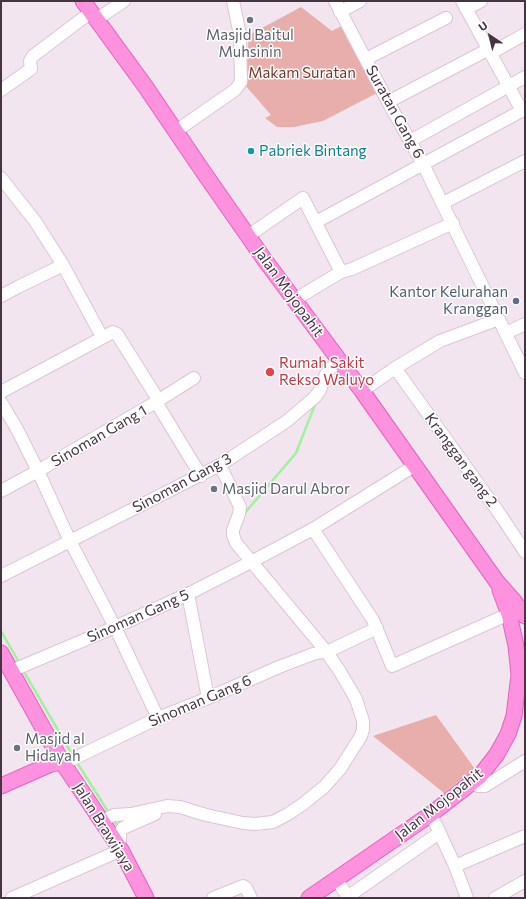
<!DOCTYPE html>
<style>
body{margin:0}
#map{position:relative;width:526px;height:899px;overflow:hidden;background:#f3e5ef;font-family:Commissioner,sans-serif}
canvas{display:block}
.frame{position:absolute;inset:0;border:2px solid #453442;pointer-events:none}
.north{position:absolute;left:470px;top:16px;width:40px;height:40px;-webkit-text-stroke:3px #fff;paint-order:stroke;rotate:325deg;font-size:11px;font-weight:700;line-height:16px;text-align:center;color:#453442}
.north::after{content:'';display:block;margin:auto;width:14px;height:18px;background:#453442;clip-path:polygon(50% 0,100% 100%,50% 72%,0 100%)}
</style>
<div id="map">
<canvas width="526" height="899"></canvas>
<div class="frame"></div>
<div class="north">U</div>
</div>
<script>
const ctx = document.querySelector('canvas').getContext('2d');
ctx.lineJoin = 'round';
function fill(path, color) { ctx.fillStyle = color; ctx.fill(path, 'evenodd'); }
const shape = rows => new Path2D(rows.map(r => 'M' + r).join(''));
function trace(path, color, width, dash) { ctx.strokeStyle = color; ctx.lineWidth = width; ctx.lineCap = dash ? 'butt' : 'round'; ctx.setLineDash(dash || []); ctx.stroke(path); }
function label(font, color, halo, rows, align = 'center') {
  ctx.font = font + ' Commissioner,sans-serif'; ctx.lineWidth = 3; ctx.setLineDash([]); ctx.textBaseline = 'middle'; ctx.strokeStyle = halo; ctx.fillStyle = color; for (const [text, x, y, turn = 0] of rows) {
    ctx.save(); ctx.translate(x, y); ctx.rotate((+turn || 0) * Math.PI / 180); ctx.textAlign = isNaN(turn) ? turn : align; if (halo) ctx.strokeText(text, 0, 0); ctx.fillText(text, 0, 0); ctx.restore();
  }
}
const green = shape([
 [301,7,332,31,345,24,377,93,323,121,294,127,277,127,265,118,271,115,245,85,249,35],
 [436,715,475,769,444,793,373,736]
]);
const stream = shape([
 [244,514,296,453,316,402],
 [1,631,20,664],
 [23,670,73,756],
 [76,761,109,813],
 [113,819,117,825]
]);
const minor = shape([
 [335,1,388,102,423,164,525,373],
 [462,1,522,111],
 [466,9,481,1],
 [340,12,360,1],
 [97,19,124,1],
 [491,53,525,34],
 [366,59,446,18],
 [1,90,31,69,30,61,33,56,91,12],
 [388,102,489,49],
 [176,131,235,90,241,82,240,35,233,1],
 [410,141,525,77],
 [1,178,35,221,63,265,102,337],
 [443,203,525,161],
 [316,222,525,109],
 [248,236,303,198,341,272],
 [1,296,18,287,63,265],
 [294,300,341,272,352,269,453,223],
 [506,333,525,324],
 [395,368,497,510,525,552],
 [362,391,395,368,440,341,499,319],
 [1,392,113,332,117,334,159,401],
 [1,402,18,431,38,471,70,541,115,627,158,718],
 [156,402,201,476],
 [1,491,38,471,156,402,194,378],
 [313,529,373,620,392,666,509,614],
 [1,576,220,465,287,421,315,397,320,390,326,374,331,368,340,362],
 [188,594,208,698],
 [11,671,115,627,188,594,251,562,313,529,414,466],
 [62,762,73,759,158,718,208,698,279,667,313,654,331,650,377,628],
 [472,782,478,786,485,786,525,761],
 [431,814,455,866,467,898],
 [102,821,114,815,131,814,167,806,180,807,206,815,243,823,256,824,273,822,288,814,303,804,324,787,340,769,361,736,363,729,363,721,356,699,339,670,325,650,236,543,233,535,233,530,239,514,240,507,220,465],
 [118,844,120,840,120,832,123,828,155,814],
 [455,866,525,836],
 [336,879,349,898],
 [12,898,121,850],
 [213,898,243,886,246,888,251,898],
 [346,898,439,833],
 [495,898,525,881]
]);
const major = shape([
 [83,1,145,86,202,170,264,259,362,391,497,582,514,601,525,616],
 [1,653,62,762,121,850,146,898],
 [1,786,51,764,62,762],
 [309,898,431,814,461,791,480,776,497,754,508,734,514,716,519,675,516,646,509,614,500,590]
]);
const markers = [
 [250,20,4,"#6b7280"],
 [251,151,4,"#0f9aa8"],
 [516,301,4,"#5c6f8a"],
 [270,372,5,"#e0444e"],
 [214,489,4,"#6b7280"],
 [17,748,4,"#6b7280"]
];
const worshipNames = [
 ["Masjid Baitul",250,35,"center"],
 ["Muhsinin",250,52,"center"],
 ["Masjid Darul Abror",222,489],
 ["Masjid al",25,739],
 ["Hidayah",25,756]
];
const parkNames = [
 ["Makam Suratan",302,73]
];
const streetNames = [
 ["Suratan Gang 6",395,112,61],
 ["Jalan Mojopahit",289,292,54],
 ["Sinoman Gang 1",99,436,-30],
 ["Kranggan gang 2",461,460,54],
 ["Sinoman Gang 3",182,483,-28],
 ["Sinoman Gang 5",138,616,-24],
 ["Sinoman Gang 6",200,701,-23],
 ["Jalan Mojopahit",439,804,-38],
 ["Jalan Brawijaya",104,827,58]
];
const cultureNames = [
 ["Pabriek Bintang",259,151]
];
const serviceNames = [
 ["Kantor Kelurahan",508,292],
 ["Kranggan",508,309]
];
const healthNames = [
 ["Rumah Sakit",279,363],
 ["Rekso Waluyo",279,380]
];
fill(green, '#e8aeac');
trace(stream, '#a0f19f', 2.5);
trace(minor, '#dcc4d6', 14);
trace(major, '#e560c0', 17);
trace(minor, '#fff', 12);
trace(major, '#ff92df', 15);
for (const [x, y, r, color] of markers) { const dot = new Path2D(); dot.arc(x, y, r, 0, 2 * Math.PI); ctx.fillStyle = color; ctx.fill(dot); trace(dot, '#fff', 1.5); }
label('15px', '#5b616d', '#fff', worshipNames, 'left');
label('15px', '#783727', '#fff', parkNames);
label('15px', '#453442', '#fff', streetNames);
label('15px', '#0d838f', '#fff', cultureNames, 'left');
label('15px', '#4e5e75', '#fff', serviceNames, 'right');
label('15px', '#be3a42', '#fff', healthNames, 'left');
</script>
